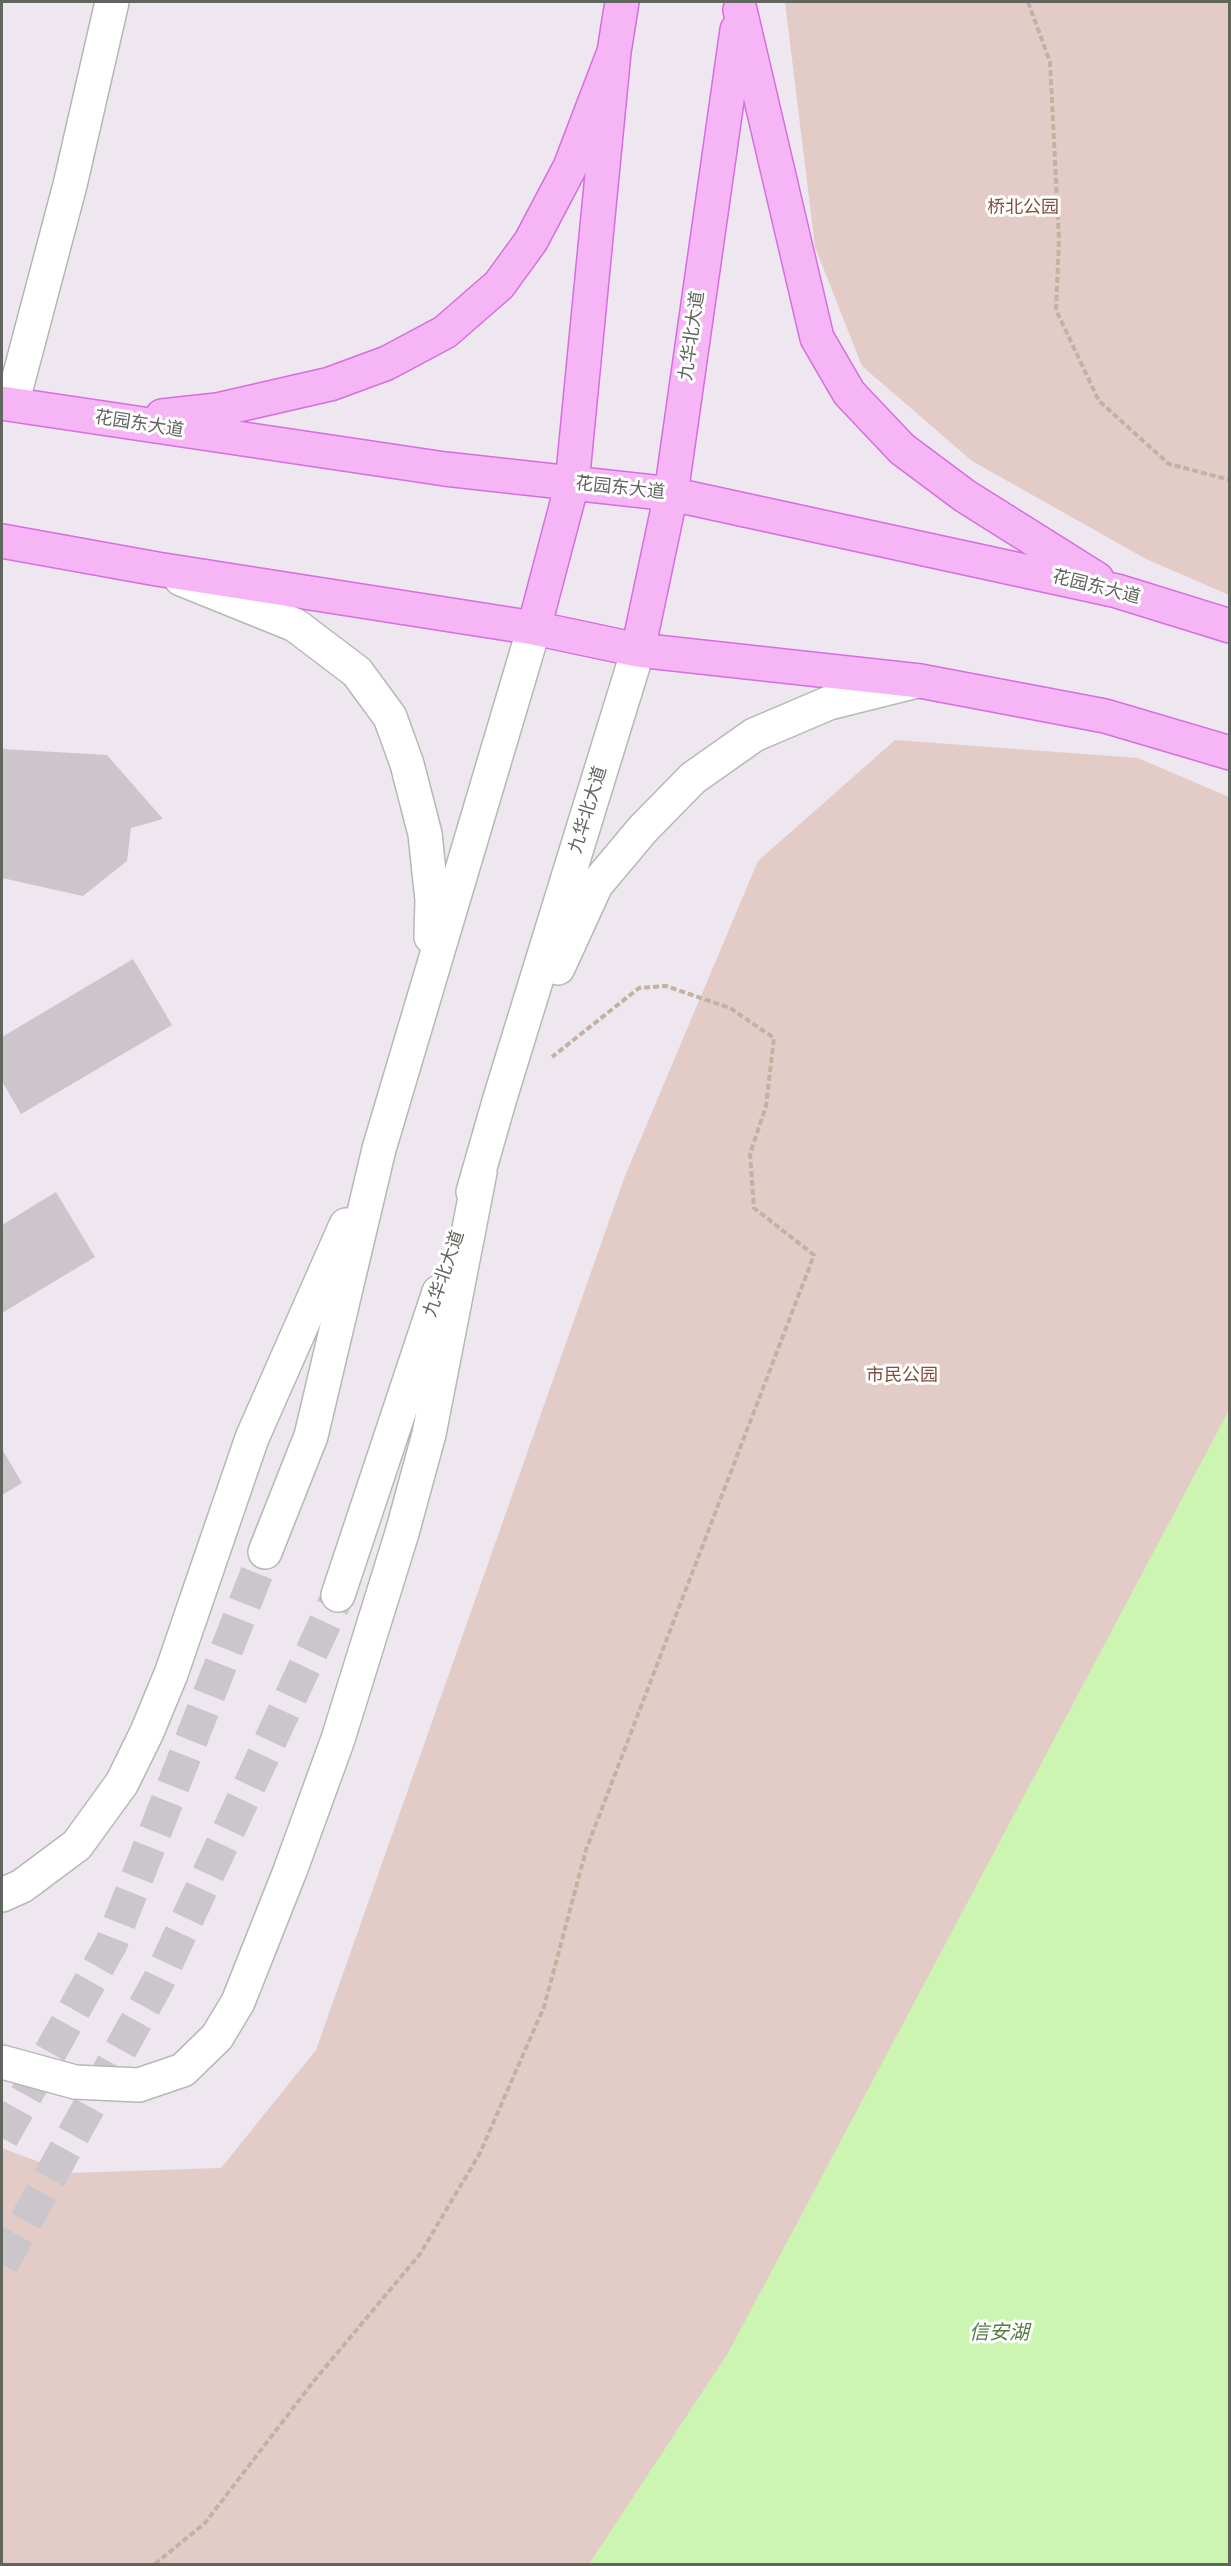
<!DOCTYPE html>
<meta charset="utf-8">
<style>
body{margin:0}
#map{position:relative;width:1231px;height:2566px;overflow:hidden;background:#eee7ef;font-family:Jost,sans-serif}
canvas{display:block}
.frame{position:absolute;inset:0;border:3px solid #60655e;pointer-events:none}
</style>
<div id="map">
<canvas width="1231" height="2566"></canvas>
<div class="frame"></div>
</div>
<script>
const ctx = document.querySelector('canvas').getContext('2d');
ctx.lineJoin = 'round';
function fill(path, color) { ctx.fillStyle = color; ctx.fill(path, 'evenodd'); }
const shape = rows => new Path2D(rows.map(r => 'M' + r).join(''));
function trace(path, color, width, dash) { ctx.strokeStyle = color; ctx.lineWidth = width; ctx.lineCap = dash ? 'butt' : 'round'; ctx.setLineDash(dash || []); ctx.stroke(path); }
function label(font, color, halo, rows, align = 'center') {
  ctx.font = font + ' Jost,"Noto Sans SC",sans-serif'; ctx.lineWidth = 6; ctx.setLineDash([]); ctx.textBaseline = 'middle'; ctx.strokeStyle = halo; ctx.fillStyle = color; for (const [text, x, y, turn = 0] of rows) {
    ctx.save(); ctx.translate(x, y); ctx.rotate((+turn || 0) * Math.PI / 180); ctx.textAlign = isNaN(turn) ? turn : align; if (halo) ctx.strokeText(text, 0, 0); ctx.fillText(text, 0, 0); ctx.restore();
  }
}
const green = shape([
 [785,2,1229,2,1229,595,1146,559,972,461,862,366,815,247],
 [895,740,1138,758,1229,797,1229,1459,610,2564,2,2564,2,2148,69,2173,221,2168,316,2050,625,1176,758,861]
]);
const water = shape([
 [1229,1410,1229,2564,589,2564,728,2353]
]);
const building = shape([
 [3,749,107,755,163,819,131,828,127,861,83,896,2,878],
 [133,959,172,1025,21,1114,2,1081,2,1037],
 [56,1192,95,1257,2,1313,2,1225],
 [2,1449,22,1483,2,1495]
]);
const secondaryTunnel = shape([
 [2,2138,111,1944,265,1552],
 [2,2264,159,1980,338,1595]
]);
const path = shape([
 [1028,2,1050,62,1059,240,1056,310,1099,401,1169,464,1230,480],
 [155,2564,205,2523,313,2382,420,2254,480,2153,544,2007,586,1850,814,1255,754,1208,750,1154,766,1106,774,1038,730,1008,666,986,639,988,552,1057]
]);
const minor = shape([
 [12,404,70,185,112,2]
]);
const secondary = shape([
 [181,579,295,625,357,672,390,717,407,764,425,834,432,900,431,937],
 [558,968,596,885,643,829,693,778,754,735,829,703,917,681],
 [473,1192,500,1098,638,650],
 [265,1552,311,1436,379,1149,534,628],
 [338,1595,439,1292],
 [2,1895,22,1886,77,1845,122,1783,147,1732,171,1674,252,1438,346,1225],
 [2,2062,75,2082,139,2085,183,2070,217,2037,238,2002,290,1871,338,1739,402,1533,429,1434,480,1172]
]);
const primary = shape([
 [740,10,817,338,849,393,902,449,965,496,1097,579],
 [2,403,445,469,671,494,1117,591,1230,626],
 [162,416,217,410,330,384,387,363,445,332,499,285,531,241,570,167,614,52],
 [2,541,157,569,534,628,638,650,920,681,1105,716,1230,753],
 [534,628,572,484,614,52,622,2],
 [638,650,671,494,737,30]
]);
const parkNames = [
 ["桥北公园",1023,209],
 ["市民公园",902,1377]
];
const streetNames = [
 ["九华北大道",693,336,-82],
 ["花园东大道",139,425,9],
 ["花园东大道",620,489,6],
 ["花园东大道",1096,588,14],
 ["九华北大道",589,810,-73],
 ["九华北大道",445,1274,-71]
];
const waterNames = [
 ["信安湖",999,2334]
];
fill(green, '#e3ccc7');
fill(water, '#cbf5b1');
fill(building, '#ccc5cc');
trace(secondaryTunnel, '#cac6cb', 33, [33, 16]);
trace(minor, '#b3b7b2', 36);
trace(secondary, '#b4bab3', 36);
trace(primary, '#d66ee1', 36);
trace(path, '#c3b1a1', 4, [6, 3]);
trace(minor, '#fff', 33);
trace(secondary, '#fff', 33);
trace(primary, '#f6b5f4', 33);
label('18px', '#825041', '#fff', parkNames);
label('18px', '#60655e', '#fff', streetNames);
label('italic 20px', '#517c3e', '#fff', waterNames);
</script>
